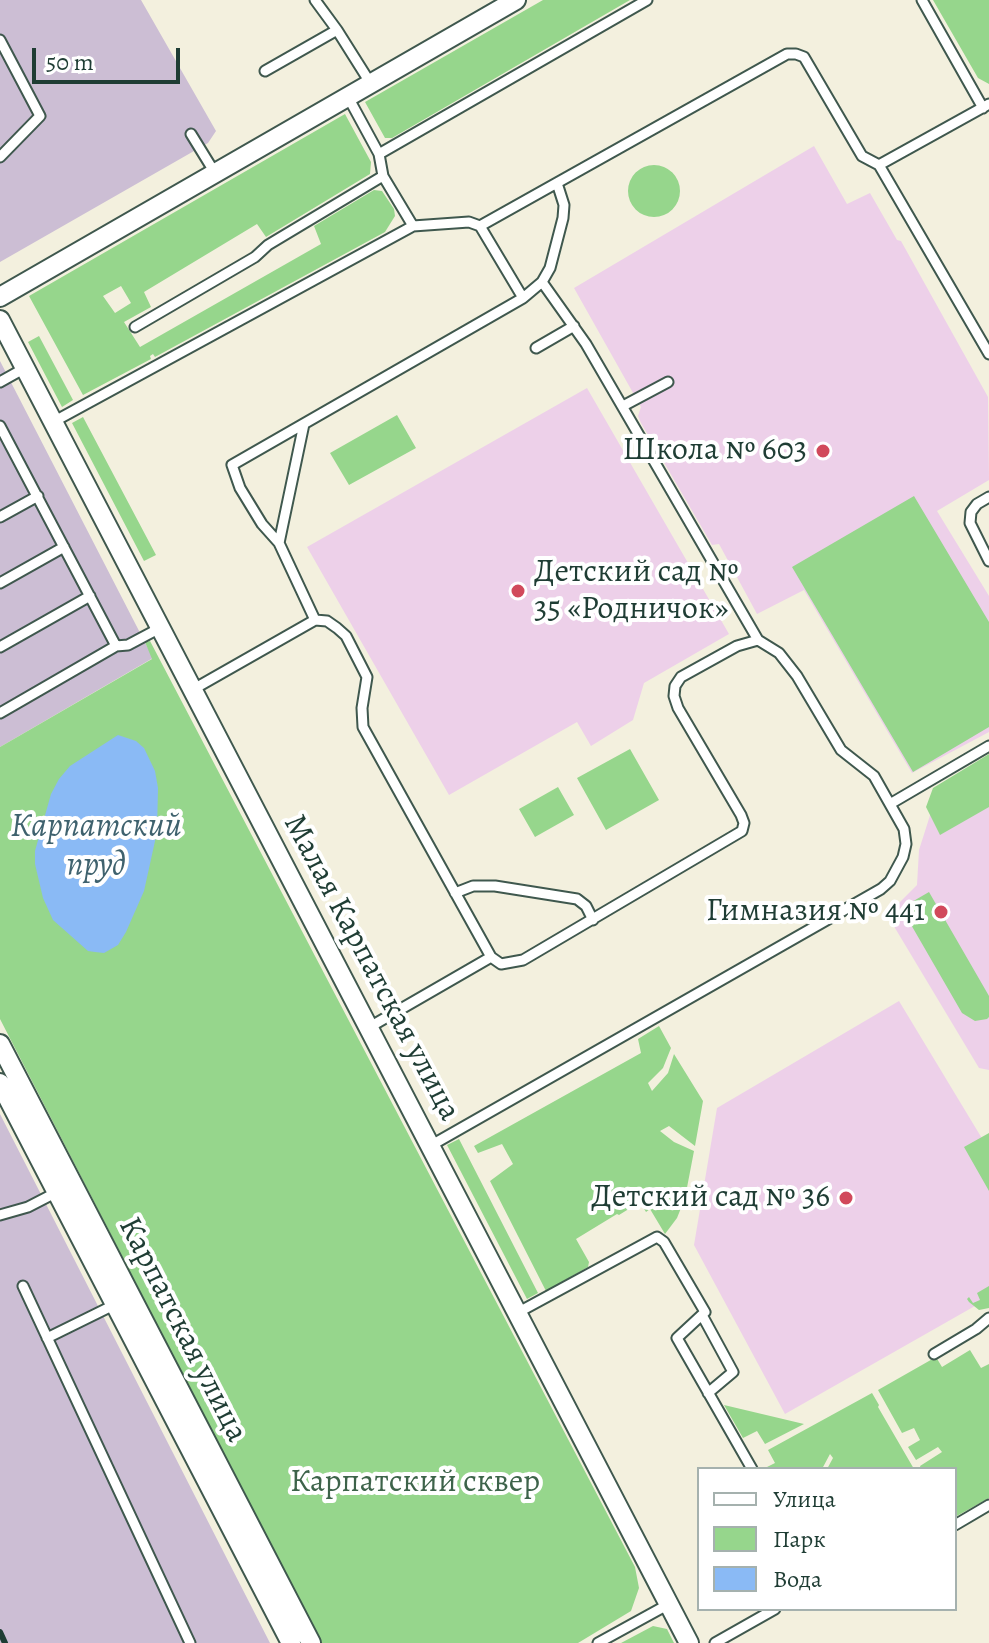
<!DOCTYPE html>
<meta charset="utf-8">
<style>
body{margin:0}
#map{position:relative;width:989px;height:1643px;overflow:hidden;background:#f3f0de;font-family:Alegreya,serif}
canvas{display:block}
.legend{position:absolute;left:697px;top:1467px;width:260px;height:144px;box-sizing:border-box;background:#fff;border:2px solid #a5b1ae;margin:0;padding:10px 14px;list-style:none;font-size:24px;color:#1f3d34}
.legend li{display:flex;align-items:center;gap:16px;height:40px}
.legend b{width:40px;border:2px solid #a5b1ae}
.scale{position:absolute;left:32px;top:48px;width:148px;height:36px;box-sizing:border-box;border:4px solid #1f3d34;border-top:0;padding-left:10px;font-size:24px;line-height:28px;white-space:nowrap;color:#1f3d34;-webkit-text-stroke:6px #fff;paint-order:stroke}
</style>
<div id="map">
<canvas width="989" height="1643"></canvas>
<ul class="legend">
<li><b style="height:10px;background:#fff"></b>Улица</li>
<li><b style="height:22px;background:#96d68c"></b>Парк</li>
<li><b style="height:22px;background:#8abaf5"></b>Вода</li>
</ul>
<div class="scale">50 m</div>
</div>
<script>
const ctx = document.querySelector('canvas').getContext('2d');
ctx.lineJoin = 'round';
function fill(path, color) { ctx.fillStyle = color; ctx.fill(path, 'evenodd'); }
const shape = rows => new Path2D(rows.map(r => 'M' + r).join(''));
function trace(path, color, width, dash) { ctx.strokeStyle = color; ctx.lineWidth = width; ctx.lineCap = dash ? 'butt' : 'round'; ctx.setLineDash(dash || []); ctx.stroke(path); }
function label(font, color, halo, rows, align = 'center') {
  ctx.font = font + ' Alegreya,serif'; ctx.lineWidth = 8; ctx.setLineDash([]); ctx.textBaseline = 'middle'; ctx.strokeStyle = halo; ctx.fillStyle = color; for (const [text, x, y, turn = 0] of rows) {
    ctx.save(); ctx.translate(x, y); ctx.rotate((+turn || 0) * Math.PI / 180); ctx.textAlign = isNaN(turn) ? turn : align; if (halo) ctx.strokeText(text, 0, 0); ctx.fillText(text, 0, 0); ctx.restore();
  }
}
const built = shape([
 [814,146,847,204,870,193,897,240,901,241,988,397,989,480,937,511,989,596,989,732,912,773,804,590,757,614,719,544,712,545,641,423,638,416,641,407,574,288],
 [587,388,729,634,644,683,633,720,591,746,577,722,449,795,307,547],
 [989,756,989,1070,979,1068,889,918,895,907,917,885,919,850,940,784],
 [899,1001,989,1150,989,1298,785,1414,694,1245,717,1108]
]);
const industrial = shape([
 [0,0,141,0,216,131,208,143,0,262],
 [0,361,153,658,0,747],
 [0,1114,270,1643,0,1643]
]);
const green = shape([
 [543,0,630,0,392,138,385,138,365,102],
 [933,0,989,0,989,84,978,78],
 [345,114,371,162,370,174,266,237,257,224,144,292,151,307,124,322,140,347,321,244,314,226,374,190,382,191,394,209,395,216,385,232,155,357,153,354,150,356,151,359,83,395,29,296],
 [121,286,131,303,115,313,103,296],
 '628 191a26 26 0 1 1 52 0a26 26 0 1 1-52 0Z',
 [39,336,73,400,62,407,28,342],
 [397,415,416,448,349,485,330,453],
 [83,417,156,555,144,561,72,423],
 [914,496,989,622,989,727,913,772,792,567],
 [150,641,635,1567,639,1588,631,1611,578,1643,321,1643,0,1019,0,747,152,659,145,642],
 [630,749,659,800,606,830,577,778],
 [989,754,989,807,940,835,926,807,933,788],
 [558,787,574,815,535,837,519,809],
 [929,892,989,996,989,1017,987,1019,975,1021,962,1013,906,916,905,911,910,903],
 [659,1026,671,1048,663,1068,648,1083,652,1091,668,1073,674,1054,703,1101,695,1146,669,1126,660,1131,674,1142,694,1151,685,1198,677,1218,665,1234,650,1209,646,1212,640,1202,619,1215,617,1214,576,1239,589,1262,588,1267,546,1291,490,1181,513,1164,502,1144,478,1153,474,1146,641,1053,638,1039],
 [989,1133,989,1191,964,1147],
 [459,1139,538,1293,527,1299,447,1145],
 [989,1286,989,1308,979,1310,969,1302,967,1299,969,1297,973,1303,980,1300,977,1293],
 [970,1350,981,1368,989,1364,989,1498,955,1517,955,1469,921,1469,920,1466,942,1452,938,1447,916,1460,908,1447,920,1440,914,1428,902,1433,878,1390,936,1357,942,1367],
 [872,1393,879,1405,878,1407,914,1469,827,1469,833,1458,830,1454,822,1469,763,1469,775,1463,768,1450],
 [724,1405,804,1424,765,1444,757,1431,743,1438],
 [653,1626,667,1629,674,1643,621,1643]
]);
const water = shape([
 [118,735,136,741,144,748,155,771,158,788,157,832,144,891,126,932,118,945,104,953,95,952,88,951,53,920,43,898,35,864,35,851,51,794,59,779,70,766]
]);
const service = shape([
 [315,0,337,30,371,84],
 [922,0,983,108],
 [0,40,40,116,0,157],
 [265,71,337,30],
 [191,134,215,173],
 [379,154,647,0],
 [879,165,989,104],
 [413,226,469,222,480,226,787,54,796,54,804,57,862,156,879,165,989,354],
 [480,226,523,298],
 [542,282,586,344,758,640],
 [135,327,255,257,268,245,383,176],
 [536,348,574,326],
 [0,382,25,368],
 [623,406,668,382],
 [53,422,413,226,383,176,379,154,348,97],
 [0,426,116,646],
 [989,497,977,504,971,512,970,523,989,561],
 [0,517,38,496],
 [279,543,304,424],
 [0,583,64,547],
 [315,620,279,543,262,524,240,488,232,465,523,298,542,282,550,268,563,218,564,205,557,183],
 [0,647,90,596],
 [192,690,315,620,327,621,337,628,346,636,367,677,362,708,363,727,491,957,501,964,523,960,742,831,744,823,741,815,678,708,674,696,675,686,681,677,737,646,758,640,779,653,797,676,841,750,874,776,904,829,906,844,903,857,890,881,881,889,430,1146],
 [0,713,116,646,128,645,160,628],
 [890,804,989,746],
 [455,893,473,886,495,886,577,899,586,906,593,920],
 [368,1028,491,957],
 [0,1215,28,1207,59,1191],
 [23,1286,190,1643],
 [517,1313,657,1237,664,1242,705,1312,677,1338,752,1469],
 [702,1315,733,1372,708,1393],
 [47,1338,116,1304],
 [934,1354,976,1329,989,1318],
 [955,1525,989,1505],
 [598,1643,669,1604],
 [715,1643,775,1609]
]);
const minor = shape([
 [0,297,516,0],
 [0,320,689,1643],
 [0,1044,311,1643],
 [0,1083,291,1643]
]);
const rail = shape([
 [0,1632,5,1643]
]);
const markers = [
 [823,451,8,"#d1495b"],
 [518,591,8,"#d1495b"],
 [941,912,8,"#d1495b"],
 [846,1198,8,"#d1495b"]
];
const poiNames = [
 ["Школа № 603",807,451],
 ["Детский сад №",534,573,"left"],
 ["35 «Родничок»",534,610,"left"],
 ["Гимназия № 441",925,912],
 ["Детский сад № 36",830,1198]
];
const streetNames = [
 ["Малая Карпатская улица",371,968,62],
 ["Карпатская улица",182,1330,63]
];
const parkNames = [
 ["Карпатский сквер",415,1483]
];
const waterNames = [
 ["Карпатский",96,828],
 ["пруд",96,867]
];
fill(built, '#edd0e9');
fill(industrial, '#ccbed4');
fill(green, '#96d68c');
fill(water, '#8abaf5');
trace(service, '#3f584e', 13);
trace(minor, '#3f584e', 22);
trace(service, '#fff', 9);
trace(minor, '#fff', 18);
trace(rail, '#1f3d34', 6);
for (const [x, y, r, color] of markers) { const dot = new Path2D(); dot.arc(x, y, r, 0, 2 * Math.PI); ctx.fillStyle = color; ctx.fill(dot); trace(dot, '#fff', 3); }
label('32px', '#1f3d34', '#fff', poiNames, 'right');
label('32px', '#1f3d34', '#fff', streetNames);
label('32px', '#3d634a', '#fff', parkNames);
label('italic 34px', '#3f626e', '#fff', waterNames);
</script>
